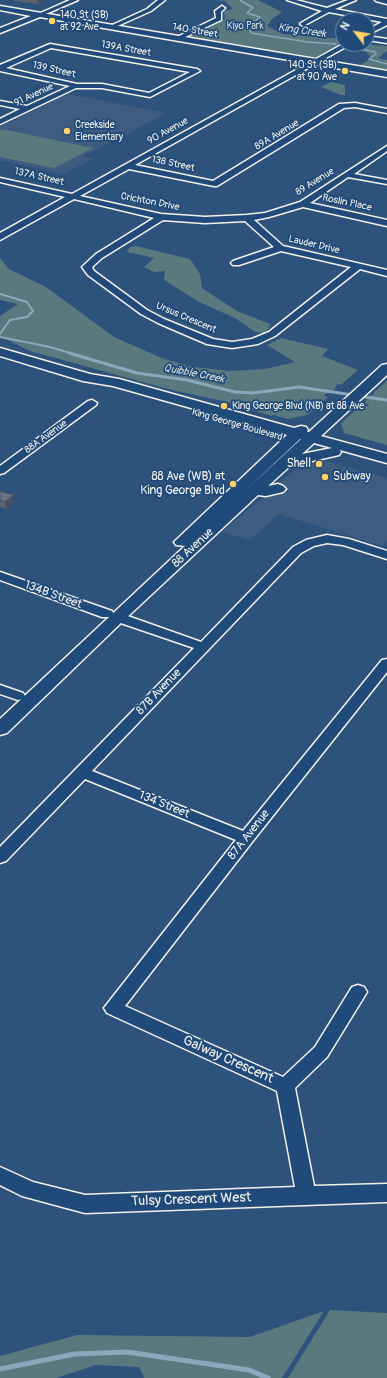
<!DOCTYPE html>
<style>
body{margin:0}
#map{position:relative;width:387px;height:1378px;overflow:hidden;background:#2d527c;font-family:Pangolin,sans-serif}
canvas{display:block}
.north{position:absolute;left:335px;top:12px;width:40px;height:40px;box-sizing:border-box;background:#1f4a7a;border:1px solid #748da6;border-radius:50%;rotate:301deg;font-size:11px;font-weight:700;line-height:16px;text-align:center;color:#f4f1e8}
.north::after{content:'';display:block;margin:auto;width:14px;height:18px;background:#ffd166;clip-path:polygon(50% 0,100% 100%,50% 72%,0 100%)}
</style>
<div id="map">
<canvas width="387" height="1378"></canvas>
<div class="north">N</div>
</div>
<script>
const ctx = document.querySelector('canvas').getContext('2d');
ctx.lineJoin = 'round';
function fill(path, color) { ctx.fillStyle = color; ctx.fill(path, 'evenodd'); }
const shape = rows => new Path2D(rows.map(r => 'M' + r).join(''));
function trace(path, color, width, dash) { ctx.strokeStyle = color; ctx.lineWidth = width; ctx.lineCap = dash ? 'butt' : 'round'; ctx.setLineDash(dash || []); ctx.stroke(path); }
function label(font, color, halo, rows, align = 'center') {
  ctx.font = font + ' Pangolin,sans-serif'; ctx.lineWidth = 3.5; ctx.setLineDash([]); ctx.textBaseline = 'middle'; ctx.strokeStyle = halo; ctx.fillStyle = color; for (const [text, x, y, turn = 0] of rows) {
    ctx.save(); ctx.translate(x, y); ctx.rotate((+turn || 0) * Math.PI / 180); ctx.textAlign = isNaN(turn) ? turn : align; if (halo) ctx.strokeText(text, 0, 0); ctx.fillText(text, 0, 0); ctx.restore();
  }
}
const built = shape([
 [67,94,167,113,84,156,93,159,64,174,0,160,0,126],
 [324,461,387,478,387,540,382,546,279,514,250,540,222,532,299,466]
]);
const green = shape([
 [216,0,258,0,282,12,272,19,267,26,283,34,343,39,343,42,314,58,308,58,190,38,189,36,225,19,224,11,233,9,225,1],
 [358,44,387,46,387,51,378,58,387,60,387,71,359,66,372,58,366,52,348,49],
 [331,82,345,85,345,95,341,95,321,87],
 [2,129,93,148,54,168,0,157,0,130],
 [136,246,190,259,200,274,202,288,237,311,270,324,268,329,264,333,255,332,235,318,197,301,164,280,165,271,154,272,144,267,154,258,127,252,130,247],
 [0,258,9,269,46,287,114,337,164,359,194,367,229,371,265,369,295,362,267,345,281,338,328,349,322,356,358,370,341,385,337,384,334,391,325,394,324,396,328,397,307,415,288,419,274,415,271,416,236,404,168,389,30,351,0,336,0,316,18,304,0,300],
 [387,381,387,445,344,433,341,423,361,405,368,406,369,404,364,404,369,396,375,394,373,393],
 [330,1310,387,1313,387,1378,288,1378],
 [324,1311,282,1378,144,1378,139,1367,96,1365,56,1378,0,1378,0,1356,77,1335,250,1337]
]);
const streamFar3 = shape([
 [240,0,253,8,247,13,260,17,248,27,251,33,307,42,336,44],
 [353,47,375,52,376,54,369,59,387,64]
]);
const streamFar2 = shape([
 [0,294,27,302,33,311,27,317,10,320,0,334],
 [0,337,50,347,73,354]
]);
const streamFar1 = shape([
 [69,353,137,373,187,380,235,392,253,393,299,387,353,395],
 [359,396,387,400]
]);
const stream = shape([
 [0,1369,75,1354,127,1352,249,1370,268,1378]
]);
const minor = shape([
 [70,0,78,0,41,16,36,15,70,0],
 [158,0,165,0,151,11,113,28,108,27,147,9,158,0],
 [287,0,296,0,327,8,348,0,356,0,335,9,387,19,387,25,367,35,367,30,382,22,329,12,303,26,300,24,301,23,322,11,287,0],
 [375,0,387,0,387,4,376,1,375,0],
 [222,6,225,8,221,12,221,20,179,40,175,40,175,38,216,18,215,11,222,6],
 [367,36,387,39,387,43,367,40,367,36],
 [50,44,197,69,200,71,150,97,102,88,76,88,0,124,0,119,20,109,0,105,0,101,27,106,70,86,0,71,0,65,50,44],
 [51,48,190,72,149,93,102,84,77,84,6,68,51,48],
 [343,44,351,44,135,165,213,181,339,104,355,103,387,109,387,113,355,107,344,108,217,186,214,186,129,169,80,196,161,214,205,217,247,215,265,213,300,202,387,146,387,151,354,174,387,180,387,184,348,177,310,203,387,220,387,226,303,207,269,217,254,220,283,246,387,270,387,276,360,269,275,336,258,344,232,348,207,344,158,323,141,314,88,275,82,267,96,254,154,218,74,199,0,240,0,233,65,197,0,182,0,178,72,194,343,44],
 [163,220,205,223,245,221,274,247,233,261,231,263,233,265,239,265,281,251,351,267,269,332,252,339,232,342,213,339,164,319,147,310,94,271,92,267,102,258,163,220],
 [92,400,97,403,96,405,4,473,0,474,0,466,88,401,92,400],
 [327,535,349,539,387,551,387,559,343,545,327,543,314,546,301,553,92,771,243,831,382,660,387,659,387,672,252,842,125,1006,283,1077,315,1047,352,987,358,985,364,987,367,992,327,1057,295,1088,314,1186,387,1184,387,1202,85,1213,22,1196,0,1185,0,1167,33,1182,85,1195,295,1187,277,1091,107,1013,104,1008,236,840,85,779,6,861,0,863,0,847,194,648,112,620,110,617,102,617,0,580,0,572,112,611,114,614,122,614,201,642,293,547,306,540,327,535],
 [0,685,23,693,25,696,23,699,18,700,0,694,0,685]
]);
const major = shape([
 [0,6,387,71,387,77,40,17,0,33,0,28,31,16,0,10,0,6],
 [0,348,90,374,119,379,294,428,301,426,306,427,308,430,307,432,309,432,382,365,387,364,387,375,321,436,387,454,387,463,340,450,341,452,339,455,290,466,268,486,278,484,283,486,286,489,283,492,266,496,258,495,123,621,7,733,0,735,0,719,185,546,176,545,174,542,287,435,113,386,83,381,0,356,0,348],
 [300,439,301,439,247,489,300,439],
 [314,443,332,448,302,454,314,443]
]);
const wall = shape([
 [14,0,47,0,38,4,14,1],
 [0,491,14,495,14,502,6,509,0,507]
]);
const shadedWall = shape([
 [37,0,47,0,38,4],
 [14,495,14,502,6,509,5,502]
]);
const building = shape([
 [0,491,14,495,5,502,0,500,0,491]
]);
const markers = [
 [52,21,4,"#ffd166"],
 [345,71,4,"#ffd166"],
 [67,131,4,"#ffd166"],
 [224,406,4,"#ffd166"],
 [319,464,4,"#ffd166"],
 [325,477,4,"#ffd166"],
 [233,484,4,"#ffd166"]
];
const farPoinames = [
 ["140 St (SB)",60,15],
 ["at 92 Ave",60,27],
 ["140 St (SB)",337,65,"right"],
 ["at 90 Ave",337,77,"right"],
 ["Creekside",75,125],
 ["Elementary",75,137],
 ["King George Blvd (NB) at 88 Ave",232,406]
];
const farParknames = [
 ["Kiyo Park",245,26]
];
const farStreetnames = [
 ["140 Street",195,31,10],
 ["139A Street",126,49,10],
 ["139 Street",54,70,13],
 ["91 Avenue",34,95,-25],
 ["90 Avenue",168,131,-29],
 ["89A Avenue",277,135,-31],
 ["138 Street",173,164,12],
 ["137A Street",39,177,13],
 ["89 Avenue",315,182,-32],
 ["Crichton Drive",150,202,11],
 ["Roslin Place",347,203,12],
 ["Lauder Drive",314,245,13],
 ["Ursus Crescent",186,318,23],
 ["King George Boulevard",237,425,16],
 ["88A Avenue",46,437,-36]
];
const farWaternames = [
 ["King Creek",302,31,8],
 ["Quibble Creek",194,374,11]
];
const poiNames = [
 ["Shell",311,464],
 ["88 Ave (WB) at",225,477],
 ["King George Blvd",225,491],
 ["Subway",333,477,"left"]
];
const streetNames = [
 ["88 Avenue",193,548,-43],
 ["134B Street",53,595,20],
 ["87B Avenue",159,692,-46],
 ["134 Street",164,805,22],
 ["87A Avenue",249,835,-52]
];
const nearStreetnames = [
 ["Galway Crescent",228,1060,24],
 ["Tulsy Crescent West",191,1200,-2]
];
fill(built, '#3e5c7f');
fill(green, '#59797e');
trace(streamFar3, '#8aa7bd', 1.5);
trace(streamFar2, '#8aa7bd', 2);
trace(streamFar1, '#8aa7bd', 3);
trace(stream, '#8aa7bd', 5);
trace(minor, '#f4f1e8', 3);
trace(major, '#f4f1e8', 3);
fill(minor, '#1f4a7a');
fill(major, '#1f4a7a');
fill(wall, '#586272');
fill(shadedWall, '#47505d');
fill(building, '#667285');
trace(building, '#47505d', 1);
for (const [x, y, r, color] of markers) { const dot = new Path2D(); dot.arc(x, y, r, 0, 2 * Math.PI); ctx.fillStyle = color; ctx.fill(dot); trace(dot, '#1f4a7a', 1.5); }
label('10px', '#f4f1e8', '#1f4a7a', farPoinames, 'left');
label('10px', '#dddfd8', '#1f4a7a', farParknames);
label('10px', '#f4f1e8', '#1f4a7a', farStreetnames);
label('italic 11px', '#dadfdd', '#1f4a7a', farWaternames);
label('12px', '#f4f1e8', '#1f4a7a', poiNames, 'right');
label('12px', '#f4f1e8', '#1f4a7a', streetNames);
label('14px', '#f4f1e8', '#1f4a7a', nearStreetnames);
</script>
